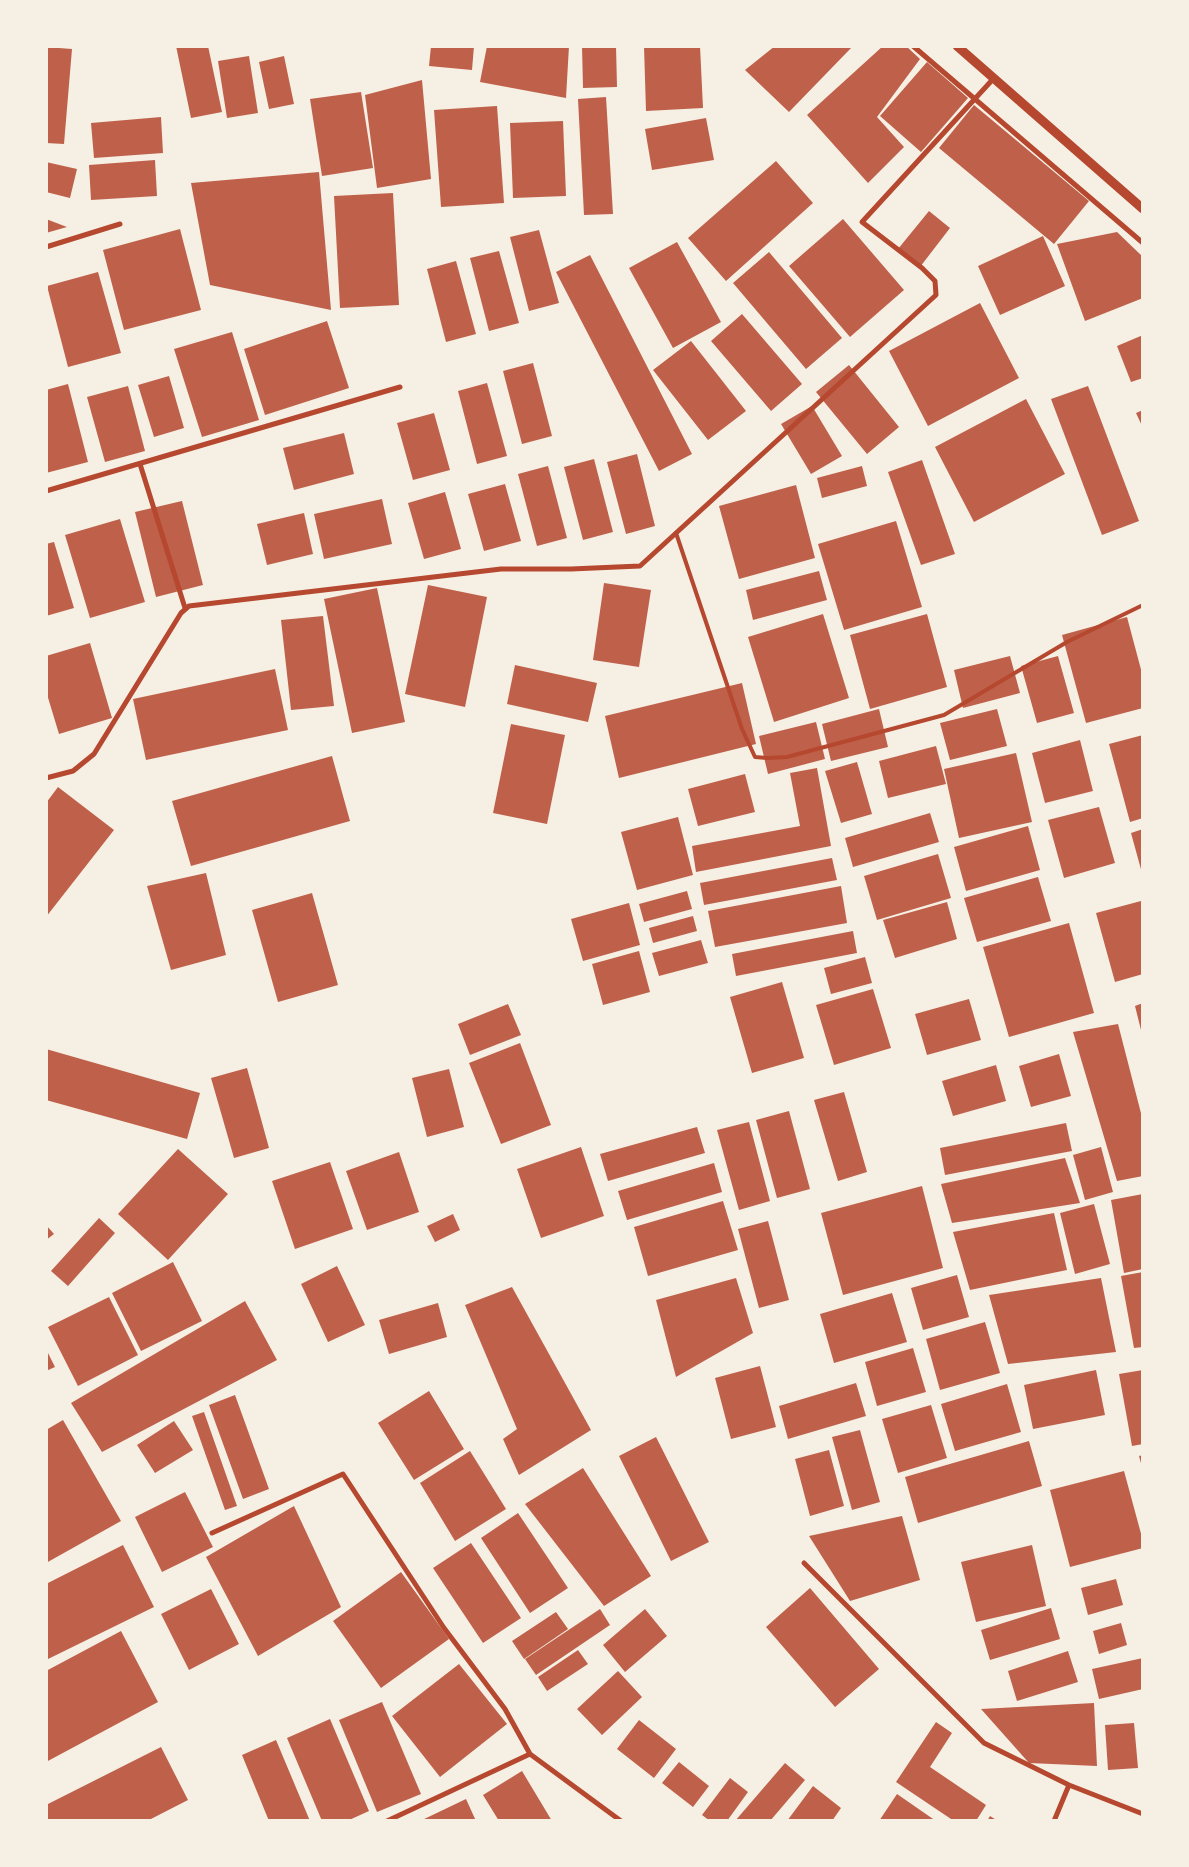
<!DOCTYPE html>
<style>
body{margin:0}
#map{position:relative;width:1189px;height:1867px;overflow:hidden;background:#f6efe4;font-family:Helvetica,sans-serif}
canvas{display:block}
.frame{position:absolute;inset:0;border:48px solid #f6efe4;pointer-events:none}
</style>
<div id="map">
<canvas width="1189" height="1867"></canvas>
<div class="frame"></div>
</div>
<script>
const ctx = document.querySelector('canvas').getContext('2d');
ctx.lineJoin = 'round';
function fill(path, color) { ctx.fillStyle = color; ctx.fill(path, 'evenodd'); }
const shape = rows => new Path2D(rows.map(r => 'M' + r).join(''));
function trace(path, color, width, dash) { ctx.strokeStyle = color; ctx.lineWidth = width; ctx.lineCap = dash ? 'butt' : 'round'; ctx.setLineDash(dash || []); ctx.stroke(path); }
const building = shape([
 [176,46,208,46,222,112,191,118],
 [431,46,474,46,472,70,429,66],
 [487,46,569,46,566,98,480,82],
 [582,46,616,46,617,87,583,88],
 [644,46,700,46,703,108,646,111],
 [775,46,853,46,789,112,745,70],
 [883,46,906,46,920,59,877,117,904,147,868,183,807,115],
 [46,47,72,49,64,144,46,143],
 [249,56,258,113,227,118,218,61],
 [284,56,294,104,269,109,259,62],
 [927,62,968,98,921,152,880,116],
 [422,80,431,179,377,188,365,95],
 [361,92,373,168,322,176,310,99],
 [606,97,613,214,584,215,578,99],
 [974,105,1089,201,1054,244,939,148],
 [497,106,504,203,441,207,434,110],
 [161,117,163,153,94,158,91,123],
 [706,118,714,160,652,170,645,129],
 [563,121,566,196,513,198,510,123],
 [155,160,157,196,91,200,89,165],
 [776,161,813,203,726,281,688,238],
 [46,162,77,169,70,198,46,192],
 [319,172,331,310,210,285,191,183],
 [393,193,399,305,340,308,334,196],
 [929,211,950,228,920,267,898,249],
 [46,219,67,227,46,233],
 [843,219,904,290,850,337,789,266],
 [180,229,201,310,124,330,103,250],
 [539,230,559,303,529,311,510,237],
 [1117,232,1143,257,1143,298,1085,321,1057,244],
 [1043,236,1065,286,1000,315,978,266],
 [677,242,721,322,673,348,629,268],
 [499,251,519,323,489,331,470,258],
 [769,252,842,338,806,369,733,283],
 [590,255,692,454,659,471,556,272],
 [456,261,476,334,446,342,427,269],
 [98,272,121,353,68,367,47,286],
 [980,303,1019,378,928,426,889,351],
 [742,314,802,384,771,411,711,341],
 [327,321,349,388,265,415,244,349],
 [232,332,259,420,202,437,174,349],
 [1143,335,1143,378,1131,382,1117,346],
 [691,341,746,411,708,440,653,370],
 [533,363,552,436,522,444,503,371],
 [849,365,899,427,867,454,816,392],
 [169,376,184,428,154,437,138,385],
 [487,383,507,456,477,464,458,391],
 [68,384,88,462,46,473,46,390],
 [128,386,145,451,105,462,87,397],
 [1088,386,1139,521,1102,535,1051,399],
 [1026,399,1065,474,974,522,935,447],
 [812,406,842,456,811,474,781,424],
 [1143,410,1143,428,1136,413],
 [434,413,450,470,413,480,397,423],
 [344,433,354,474,294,490,283,448],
 [637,454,655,526,626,534,607,462],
 [594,459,613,532,583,540,564,467],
 [922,460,955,554,921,565,888,472],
 [548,466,567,538,537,546,518,474],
 [862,466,867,486,822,498,817,478],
 [505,484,521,541,484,551,468,494],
 [796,485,815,558,739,579,719,506],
 [445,492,461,549,424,559,408,503],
 [382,499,392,544,324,559,314,514],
 [182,501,203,585,156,597,135,512],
 [304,513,313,554,267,565,257,524],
 [120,519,145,602,90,618,65,535],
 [896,521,922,607,844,630,818,544],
 [54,542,74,608,46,616,46,544],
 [819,571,827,600,753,620,746,590],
 [604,583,651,590,639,667,593,660],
 [428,585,487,597,465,707,405,694],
 [377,588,405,722,352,733,324,599],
 [823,614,849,698,774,722,748,637],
 [927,614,947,687,870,709,850,635],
 [323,616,334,706,291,710,281,620],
 [1127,617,1143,677,1143,708,1086,723,1062,635],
 [90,643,112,718,59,734,46,691,46,656],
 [1010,656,1020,693,963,708,954,670],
 [1058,656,1074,713,1037,723,1021,666],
 [515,665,597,683,588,722,507,704],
 [275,669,288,730,146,760,133,699],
 [742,683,756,744,619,778,605,716],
 [879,709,888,747,831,761,822,724],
 [997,709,1007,746,950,760,940,723],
 [816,722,825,759,768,774,759,736],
 [511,724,565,735,547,824,493,813],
 [1143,735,1143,818,1130,822,1109,744],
 [1080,740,1093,791,1045,803,1032,753],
 [936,746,946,784,888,798,879,761],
 [1016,753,1032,822,959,838,944,769],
 [332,756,350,821,191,866,172,801],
 [857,762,872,814,841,823,825,771],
 [817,768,831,846,696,872,692,846,800,826,790,773],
 [745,774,755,812,698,826,688,789],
 [58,787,114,830,46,917,46,803],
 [1099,807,1115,863,1064,878,1048,820],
 [930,813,939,842,853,867,845,838],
 [678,817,693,875,637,890,621,832],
 [1028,826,1040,870,966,891,954,847],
 [1143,829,1143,873,1142,873,1131,833],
 [938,854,951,898,877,920,864,876],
 [832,858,837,880,704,905,700,883],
 [206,873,226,955,171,970,147,886],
 [1038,877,1051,921,977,942,964,898],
 [841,886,847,923,715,947,708,911],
 [687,891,692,909,644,922,639,904],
 [312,893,338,985,278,1002,252,910],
 [1141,901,1143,908,1143,974,1115,982,1096,913],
 [947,902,957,939,895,958,883,920],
 [629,903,640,945,583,961,571,919],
 [693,916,697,931,653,943,649,928],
 [1069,923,1094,1013,1009,1037,983,947],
 [853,931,857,953,736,976,732,954],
 [701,940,708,963,659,976,652,953],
 [639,951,650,992,603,1005,592,964],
 [865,957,872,983,831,994,824,968],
 [782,982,804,1058,752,1073,730,997],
 [873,989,891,1048,834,1065,816,1005],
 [969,999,981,1040,927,1055,915,1014],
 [1143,1003,1143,1034,1142,1034,1135,1006],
 [508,1004,521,1035,470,1055,458,1024],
 [1118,1024,1143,1121,1143,1176,1117,1181,1073,1032],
 [520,1043,551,1125,501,1144,469,1063],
 [46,1049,200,1093,187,1139,46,1100],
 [1059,1054,1071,1096,1031,1107,1019,1066],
 [996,1065,1006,1101,953,1116,942,1081],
 [247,1068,269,1148,234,1158,211,1078],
 [449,1069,464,1127,427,1137,412,1078],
 [844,1092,867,1172,838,1181,814,1100],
 [789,1111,810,1189,777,1198,756,1120],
 [749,1122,770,1201,739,1210,717,1130],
 [1066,1123,1072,1151,945,1175,940,1148],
 [697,1127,705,1153,608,1181,600,1154],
 [581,1147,604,1216,541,1238,517,1169],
 [1101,1147,1113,1192,1085,1200,1073,1155],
 [178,1149,228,1194,168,1260,118,1214],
 [399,1152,419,1212,367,1230,346,1171],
 [1065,1158,1080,1203,952,1223,941,1184],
 [330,1162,353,1229,295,1249,272,1181],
 [714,1163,722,1192,627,1220,618,1191],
 [922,1186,943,1268,843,1295,821,1213],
 [1143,1194,1143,1269,1124,1273,1111,1200],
 [723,1201,738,1250,648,1276,634,1227],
 [1094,1204,1110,1264,1075,1274,1060,1213],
 [1054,1213,1067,1270,970,1290,953,1232],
 [453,1214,460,1230,435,1242,427,1226],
 [99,1218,115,1233,68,1286,51,1271],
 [768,1221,789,1300,759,1308,738,1229],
 [46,1225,54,1234,46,1240],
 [173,1262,202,1321,141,1351,112,1293],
 [337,1266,365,1325,328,1342,301,1284],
 [1143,1272,1143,1347,1134,1348,1121,1276],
 [957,1275,969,1317,923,1330,911,1288],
 [736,1278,753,1333,676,1377,656,1300],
 [1101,1278,1116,1352,1008,1364,989,1295],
 [512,1287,591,1430,519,1475,503,1439,517,1429,465,1305],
 [892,1293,907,1342,834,1363,820,1314],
 [109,1297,138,1355,78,1386,48,1327],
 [245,1301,277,1360,102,1452,71,1403],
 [438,1303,447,1337,389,1354,379,1320],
 [985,1322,1000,1373,940,1390,926,1339],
 [913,1348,926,1392,877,1406,865,1362],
 [46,1349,55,1367,46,1371],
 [760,1366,776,1427,731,1439,715,1378],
 [1096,1370,1105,1415,1033,1429,1024,1385],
 [1143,1370,1143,1444,1132,1446,1119,1374],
 [856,1383,866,1416,788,1439,779,1406],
 [1007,1384,1021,1432,955,1451,941,1404],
 [429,1391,464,1449,414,1480,378,1423],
 [235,1395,269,1489,243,1499,209,1405],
 [931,1405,947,1458,898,1473,882,1419],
 [204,1412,237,1506,225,1510,192,1416],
 [63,1420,121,1521,46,1563,46,1430],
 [174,1421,193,1450,155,1473,137,1445],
 [860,1430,880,1502,852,1510,832,1437],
 [656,1437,709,1542,671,1561,619,1456],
 [1029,1441,1042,1486,918,1523,905,1477],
 [829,1450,844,1506,810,1516,795,1459],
 [470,1451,506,1509,455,1541,420,1483],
 [1143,1455,1143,1467,1142,1467,1139,1456],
 [583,1468,651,1576,604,1606,525,1504],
 [1124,1471,1143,1541,1143,1548,1070,1567,1050,1490],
 [185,1492,213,1547,162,1572,135,1517],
 [294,1506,341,1607,258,1656,206,1557],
 [518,1513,568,1588,530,1613,481,1538],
 [902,1516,920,1580,850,1601,809,1536],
 [471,1543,521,1618,483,1643,433,1568],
 [123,1545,154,1607,46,1660,46,1584],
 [1032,1545,1046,1606,976,1622,961,1562],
 [401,1572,449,1639,381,1688,333,1621],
 [1116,1579,1123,1605,1088,1615,1081,1588],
 [810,1588,879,1669,835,1707,766,1627],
 [211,1589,239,1644,189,1670,161,1614],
 [1051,1608,1060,1639,990,1660,981,1630],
 [600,1609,610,1625,536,1675,525,1659],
 [645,1609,667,1636,625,1672,603,1645],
 [556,1612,568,1629,524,1659,512,1641],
 [1121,1623,1127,1645,1099,1654,1093,1631],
 [121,1631,158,1702,46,1762,46,1671],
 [578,1650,588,1664,547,1691,538,1677],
 [1068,1651,1078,1682,1017,1701,1008,1671],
 [1143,1658,1143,1689,1099,1699,1092,1669],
 [459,1664,507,1724,440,1777,392,1716],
 [618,1671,642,1697,602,1735,577,1709],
 [382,1702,421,1794,377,1812,339,1720],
 [1094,1703,1097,1766,1029,1763,981,1709],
 [330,1719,369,1811,347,1821,322,1821,287,1738],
 [639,1720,676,1749,654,1778,617,1749],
 [936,1722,952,1733,930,1767,986,1805,976,1821,954,1821,896,1782],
 [1134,1723,1138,1768,1108,1770,1105,1725],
 [276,1740,310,1821,269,1821,242,1755],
 [161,1747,188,1800,147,1821,46,1821,46,1805],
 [679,1762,709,1786,693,1807,662,1783],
 [785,1763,805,1780,770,1821,735,1821],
 [522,1771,552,1821,499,1821,483,1795],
 [730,1778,748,1792,727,1821,710,1821,702,1815],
 [813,1786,841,1808,832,1821,787,1821],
 [897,1794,936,1821,879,1821],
 [466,1799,476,1821,420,1821],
 [990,1816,998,1821,987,1821]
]);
const service = shape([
 [676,533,742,729,755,757,767,758,787,757,944,715,1067,642,1143,605]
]);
const minor = shape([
 [913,46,1143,243],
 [46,247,120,224],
 [140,464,185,608],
 [46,491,400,387],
 [46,778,73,771,94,754,181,613,189,606,501,569,571,569,640,566,936,295,935,281,922,268,862,222,994,78],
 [212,1533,343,1474,444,1628,505,1709,530,1754],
 [804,1563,984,1743,1069,1785,1143,1814],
 [387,1821,530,1754,621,1821],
 [1054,1821,1069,1785]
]);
const tertiary = shape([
 [957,46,1143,209]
]);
fill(building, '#bf614a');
trace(service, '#b5482f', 4);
trace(minor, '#b5482f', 5);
trace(tertiary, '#b5482f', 9);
</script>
